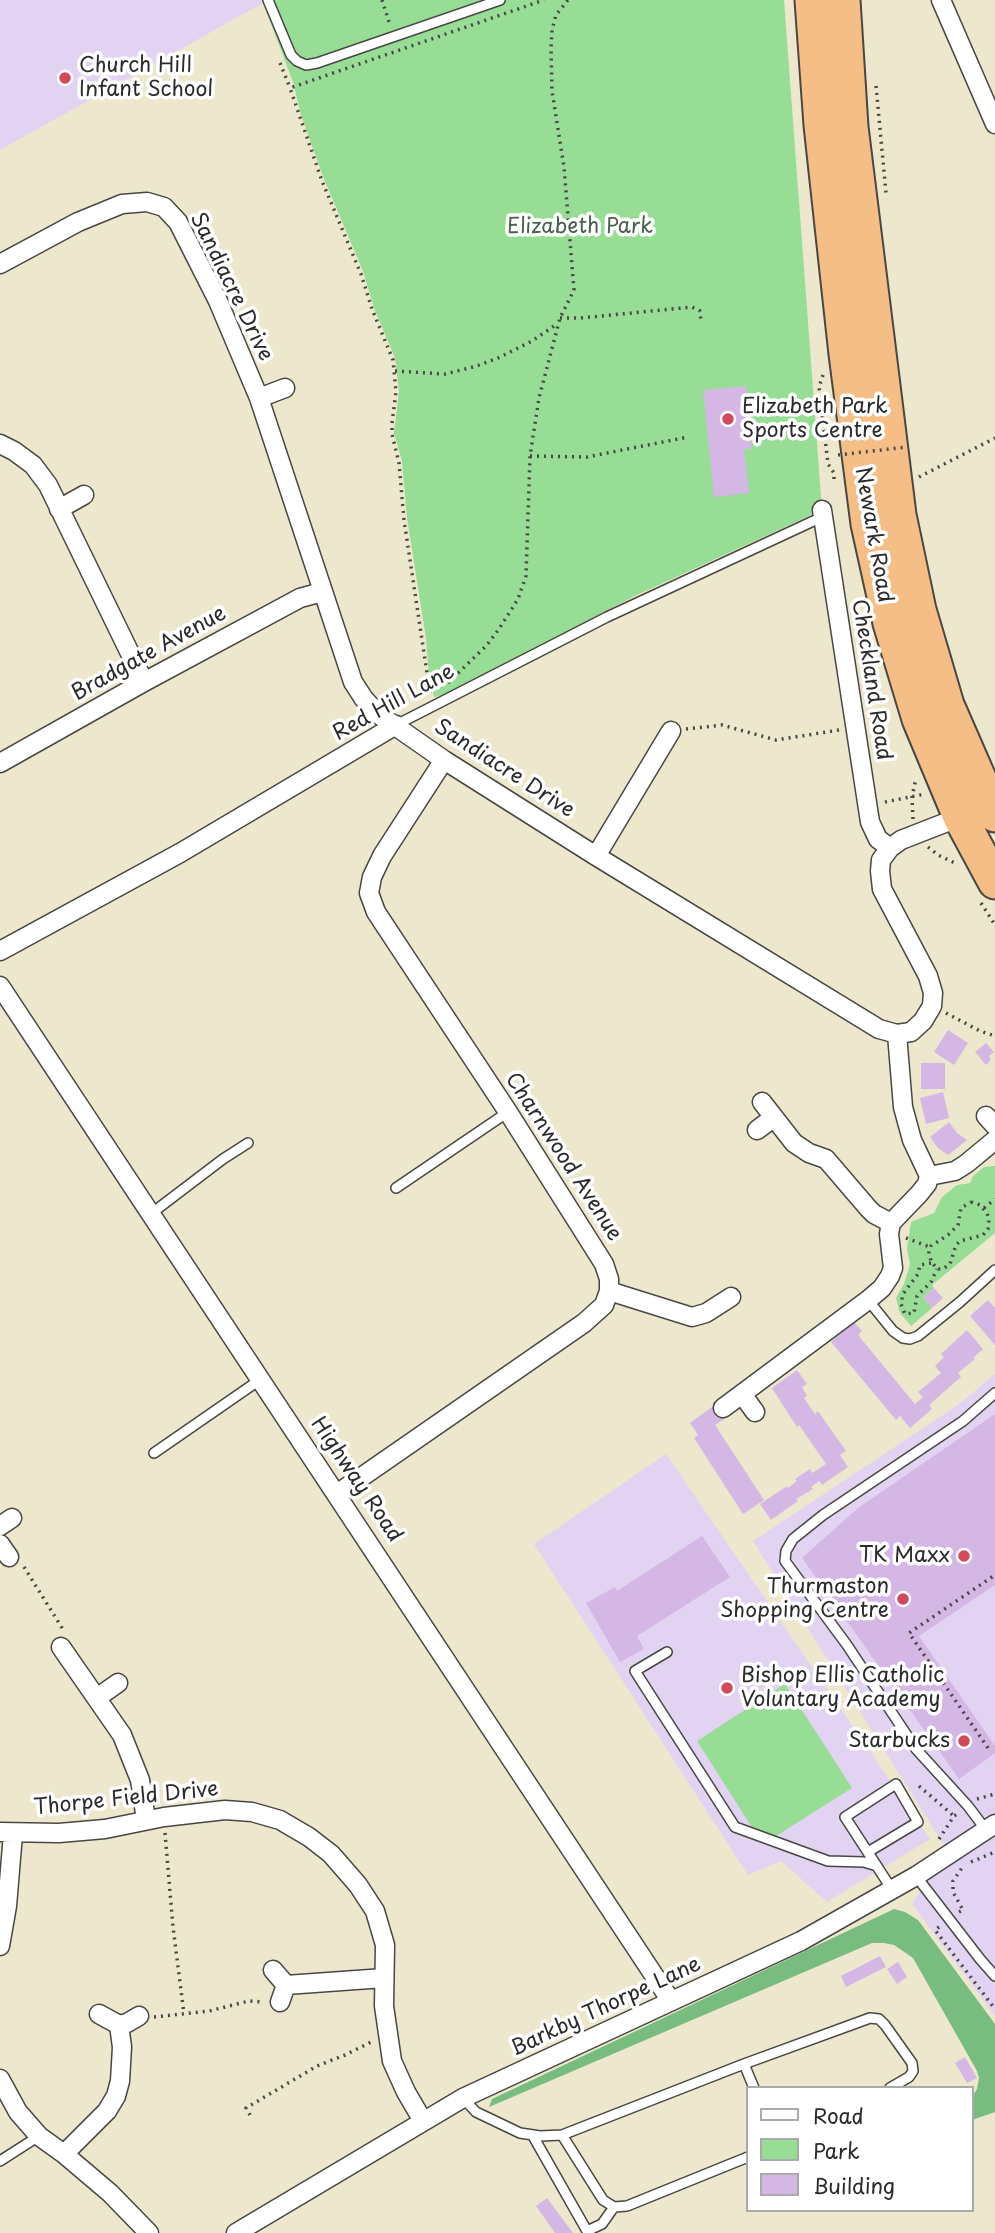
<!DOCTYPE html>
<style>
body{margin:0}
#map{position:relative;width:995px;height:2233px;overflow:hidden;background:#ede8cd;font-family:"Playpen Sans",sans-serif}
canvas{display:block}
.legend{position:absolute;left:746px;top:2086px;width:228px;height:126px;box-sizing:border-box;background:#fff;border:2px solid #aaa;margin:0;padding:9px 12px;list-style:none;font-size:21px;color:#2b2b2b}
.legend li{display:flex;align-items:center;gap:14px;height:35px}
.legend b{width:35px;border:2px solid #aaa}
</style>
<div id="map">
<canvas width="995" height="2233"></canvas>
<ul class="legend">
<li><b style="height:9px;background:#fff"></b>Road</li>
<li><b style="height:19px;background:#97dd96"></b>Park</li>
<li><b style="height:19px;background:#d4b7e4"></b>Building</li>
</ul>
</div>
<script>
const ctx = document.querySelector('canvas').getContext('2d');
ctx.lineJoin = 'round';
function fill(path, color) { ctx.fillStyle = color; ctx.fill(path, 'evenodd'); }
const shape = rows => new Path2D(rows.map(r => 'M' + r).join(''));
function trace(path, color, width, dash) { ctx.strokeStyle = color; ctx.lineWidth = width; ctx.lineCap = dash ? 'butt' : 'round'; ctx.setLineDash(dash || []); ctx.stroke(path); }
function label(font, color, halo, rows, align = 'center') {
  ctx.font = font + ' "Playpen Sans",sans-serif'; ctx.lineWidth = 7; ctx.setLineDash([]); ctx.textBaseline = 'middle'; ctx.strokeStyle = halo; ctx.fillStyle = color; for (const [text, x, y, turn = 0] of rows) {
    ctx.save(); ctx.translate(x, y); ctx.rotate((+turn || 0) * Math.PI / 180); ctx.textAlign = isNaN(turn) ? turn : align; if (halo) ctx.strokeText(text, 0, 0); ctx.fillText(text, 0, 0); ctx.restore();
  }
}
const built = shape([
 [0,0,262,0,263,3,0,150],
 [995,1374,995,2016,912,1904,947,1850,753,1541,958,1405],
 [666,1454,930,1839,827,1902,781,1861,748,1875,534,1544]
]);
const green = shape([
 [262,0,784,0,822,510,637,595,442,695,434,697,429,677,426,638,407,518,402,461,394,433,399,391,395,358,374,308,363,271,324,179,301,115,293,82],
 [995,1166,995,1233,932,1285,934,1288,923,1297,932,1308,911,1326,900,1313,896,1298,904,1284,910,1264,907,1249,911,1222,934,1213,942,1197,957,1185,970,1183,973,1176,984,1167],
 [785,1684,852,1788,776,1836,753,1829,697,1741]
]);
const forest = shape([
 [894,1909,905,1912,918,1920,995,2024,995,2112,972,2120,972,2097,977,2089,979,2078,977,2071,913,1958,894,1945,884,1943,872,1943,489,2107,492,2099]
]);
const building = shape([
 [746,386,752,449,744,449,749,493,714,497,703,390],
 [948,1030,968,1043,954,1065,934,1052],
 [986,1043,994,1052,989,1056,991,1060,986,1065,975,1052],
 [921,1063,945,1063,945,1089,921,1089],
 [943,1092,949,1118,926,1124,920,1098],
 [949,1122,957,1133,967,1140,948,1155,938,1148,930,1137],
 [934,1288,943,1298,932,1308,923,1297],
 [988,1300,995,1308,995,1345,970,1316],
 [854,1322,862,1331,858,1335,915,1404,923,1397,918,1392,941,1373,935,1366,944,1357,941,1354,967,1330,983,1349,974,1357,975,1359,958,1373,961,1377,929,1405,932,1409,910,1428,900,1416,896,1420,831,1342],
 [797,1370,807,1384,802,1387,807,1396,804,1398,815,1414,818,1411,846,1451,840,1455,848,1467,822,1485,819,1481,811,1487,813,1489,796,1499,798,1501,771,1520,760,1504,787,1486,788,1488,797,1481,795,1479,810,1469,812,1473,826,1464,799,1425,797,1427,772,1388],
 [716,1404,726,1418,715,1425,764,1500,743,1514,694,1438,698,1435,690,1423],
 [995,1414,995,1585,919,1636,995,1746,995,1753,959,1779,802,1558,858,1508],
 [702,1536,730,1577,637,1636,644,1649,620,1662,586,1603,615,1587,617,1591],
 [880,1956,886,1967,846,1987,841,1976],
 [898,1962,907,1977,897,1984,887,1969],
 [965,2057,977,2078,967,2083,955,2063],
 [547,2198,573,2233,555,2233,536,2206]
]);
const path = shape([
 [382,0,390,25],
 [280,63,290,88],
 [876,86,886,193],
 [560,318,581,318,692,307,700,311,701,322],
 [395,371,445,374,477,366,498,358,532,341,557,324],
 [823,375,819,387,828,464,834,473,834,480,838,480],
 [530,456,587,457,688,437],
 [919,477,995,438],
 [448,683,487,645,499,629,518,599,526,576,530,456,539,398,560,318,574,290,564,167,552,91,551,48,552,30,556,15,568,0],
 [430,693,404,520,399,463,392,434,392,423,396,392,393,360,372,309,361,274,322,181,290,88,544,0],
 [686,729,722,725,776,740,839,730],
 [885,802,925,794],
 [913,819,912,797,916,778],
 [928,847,938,855,957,864],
 [981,903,995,925],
 [946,1013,980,1031,995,1036],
 [971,1202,980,1205,987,1213,989,1219,988,1229,983,1235,960,1241,956,1245,950,1264,943,1269,937,1269,931,1261,929,1252,931,1246,948,1235,958,1225,961,1208,971,1202],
 [984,1208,995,1199],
 [906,1238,930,1247],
 [931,1263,920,1265,918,1274,903,1294,901,1304,905,1314,914,1313,917,1296,931,1282,937,1269],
 [24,1567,64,1631],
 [988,1748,909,1633,995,1575],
 [919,1786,954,1816],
 [977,1799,995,1794],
 [165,1833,173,1927,184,2014],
 [939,1839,954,1816,960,1812],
 [971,1862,995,1852],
 [959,1912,963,1910,953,1892,953,1881,962,1868],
 [939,1927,935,1930,995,2009],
 [154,2017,209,2011,249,2001,263,2002],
 [250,2115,246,2108,317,2066,345,2055,373,2041]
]);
const lane = shape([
 [268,0,291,55,297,61,306,65,317,63,500,0],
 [396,725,607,617,822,517],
 [396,1188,508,1112],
 [152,1213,223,1159,248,1143],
 [868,1300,893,1331,903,1338,910,1339,918,1336,960,1302,995,1270],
 [154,1453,261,1379],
 [667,1652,635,1671,735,1827,828,1861,864,1862,877,1866],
 [986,1830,968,1806,916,1749,847,1645,785,1561,786,1551,793,1539,823,1515,963,1421,995,1393],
 [868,1852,918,1822,896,1784,845,1817,891,1888],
 [916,1876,980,1959,995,1976],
 [744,2064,754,2088],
 [463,2098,476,2112,520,2133,540,2136,562,2135,744,2064,870,2018,879,2019,885,2025,912,2063,913,2071,909,2077,890,2088],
 [562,2135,603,2200,614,2207,627,2206,748,2157],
 [533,2136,587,2231,602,2224,614,2207],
 [0,2161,39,2136]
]);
const street = shape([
 [941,0,995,124],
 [0,264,78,222,122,204,147,202,164,207,178,222,218,301,259,398,353,682,364,699,378,714,444,760,596,856,879,1029,897,1034,911,1032,923,1021,932,1006,933,993,928,976,882,889,880,871,881,860,890,848,901,840,960,817],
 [259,398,285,388],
 [0,444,14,451,33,465,48,485,144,682],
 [59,509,84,495],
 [822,510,870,822,878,839,890,848],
 [0,763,144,682,300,598,322,592],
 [596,856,671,731],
 [0,951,180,853,396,725],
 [0,986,671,2001],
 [762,1102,794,1143,809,1153,826,1159,868,1208,874,1214,891,1223],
 [986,1116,995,1126],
 [757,1130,773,1118],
 [929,1176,955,1171,966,1164,995,1140],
 [609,1291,692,1317,706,1313,731,1297],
 [742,1394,755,1412],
 [723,1408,868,1300,882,1288,890,1276,893,1268,889,1234,891,1223,919,1194,927,1184,929,1176,912,1140,903,1107,897,1034],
 [337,1494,584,1323,604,1305,609,1291,609,1279,604,1264,508,1112,376,912,369,893,372,877,382,856,444,760],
 [0,1526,12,1518],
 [0,1544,9,1557],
 [61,1647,122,1735,140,1780,146,1820],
 [98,1697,118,1683],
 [0,1832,59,1833,105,1829,164,1817,225,1810,252,1812,280,1820,309,1837,331,1854,358,1885,375,1911,385,1945,384,2006,392,2061,406,2092,423,2121],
 [0,1946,7,1906,13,1834],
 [273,1970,286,1985,280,2002],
 [286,1985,384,1978],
 [99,2014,119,2025,127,2023,139,2016],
 [0,2079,18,2112,39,2136,64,2154,110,2193,149,2233],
 [64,2154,107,2111,116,2096,120,2081,122,2047,119,2025],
 [236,2233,463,2098,801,1941,916,1876,995,1824]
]);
const highway = shape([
 [812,0,821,125,846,354,868,524,890,623,919,719,960,817,995,882],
 [843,0,851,127,899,515,919,610,947,705,995,815]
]);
const pathBridge = shape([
 [838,455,907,447]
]);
const markers = [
 [65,78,7,"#d1495b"],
 [728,419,7,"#d1495b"],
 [964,1556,7,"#d1495b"],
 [903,1599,7,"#d1495b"],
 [727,1688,7,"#d1495b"],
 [964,1741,7,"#d1495b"]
];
const poiNames = [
 ["Church Hill",79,66],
 ["Infant School",79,90],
 ["Elizabeth Park",742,407],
 ["Sports Centre",742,431],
 ["TK Maxx",950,1556,"right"],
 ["Thurmaston",889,1587,"right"],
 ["Shopping Centre",889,1611,"right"],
 ["Bishop Ellis Catholic",741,1676],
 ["Voluntary Academy",741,1700],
 ["Starbucks",950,1741,"right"]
];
const parkNames = [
 ["Elizabeth Park",580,227]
];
const streetNames = [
 ["Sandiacre Drive",231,287,64],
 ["Newark Road",873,535,80],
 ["Bradgate Avenue",149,654,-29],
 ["Checkland Road",871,680,81],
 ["Red Hill Lane",394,703,-29],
 ["Sandiacre Drive",504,769,33],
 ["Charnwood Avenue",563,1157,57],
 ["Highway Road",356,1480,56],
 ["Thorpe Field Drive",126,1799,-6],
 ["Barkby Thorpe Lane",606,2007,-25]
];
fill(built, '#e3d3f2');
fill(green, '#97dd96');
fill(forest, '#79bc7f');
fill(building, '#d4b7e4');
trace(lane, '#484743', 12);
trace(street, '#484743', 21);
trace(highway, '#484743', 37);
trace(path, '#484743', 3.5, [2, 5]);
trace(lane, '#fff', 9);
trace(street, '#fff', 18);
trace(highway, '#f6be87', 33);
trace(pathBridge, '#484743', 3.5, [2, 5]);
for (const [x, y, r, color] of markers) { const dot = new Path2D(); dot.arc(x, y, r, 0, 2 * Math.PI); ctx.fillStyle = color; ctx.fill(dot); trace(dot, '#fff', 2.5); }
label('21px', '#2b2b2b', '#fff', poiNames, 'left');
label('21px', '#4b604b', '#fff', parkNames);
label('21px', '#2b2b2b', '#fff', streetNames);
</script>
